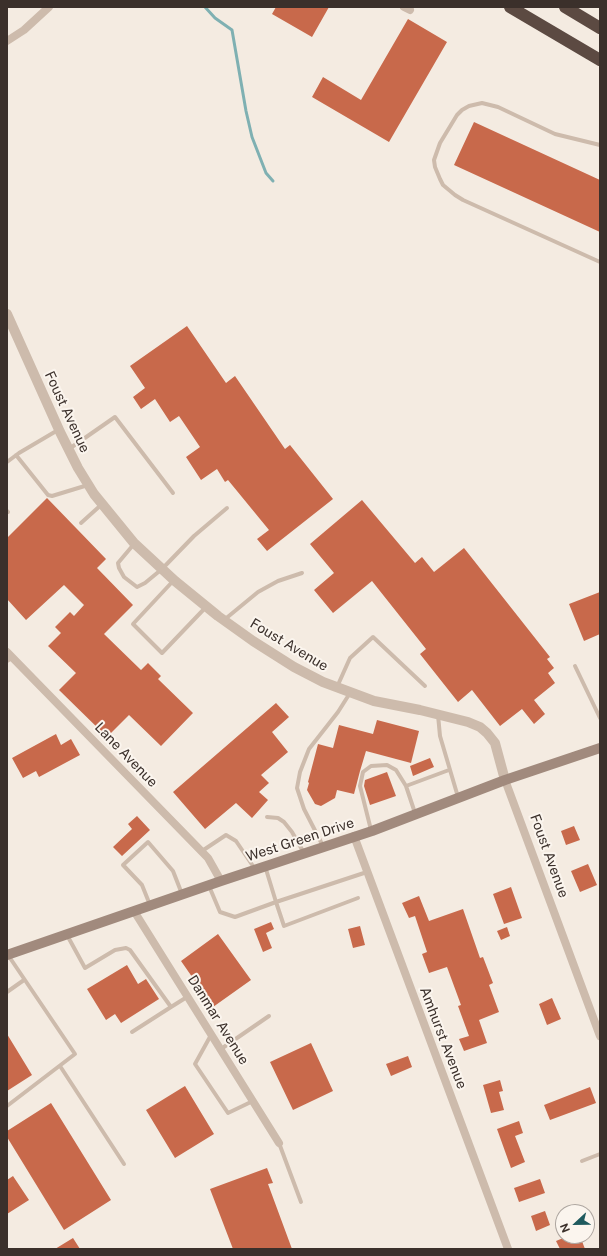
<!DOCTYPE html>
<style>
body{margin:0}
#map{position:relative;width:607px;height:1256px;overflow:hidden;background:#f4ebe1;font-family:"Public Sans",sans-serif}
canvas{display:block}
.frame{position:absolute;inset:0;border:8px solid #3b302b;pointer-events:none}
.north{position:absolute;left:555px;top:1204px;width:40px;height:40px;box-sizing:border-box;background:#fbf5ee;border:1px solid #aea6a0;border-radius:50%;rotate:248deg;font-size:11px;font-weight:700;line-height:16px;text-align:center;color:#3b302b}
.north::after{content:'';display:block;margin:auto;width:14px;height:18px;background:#1f5a5e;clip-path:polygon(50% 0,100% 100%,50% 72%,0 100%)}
</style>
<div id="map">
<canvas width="607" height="1256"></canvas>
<div class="frame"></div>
<div class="north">N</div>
</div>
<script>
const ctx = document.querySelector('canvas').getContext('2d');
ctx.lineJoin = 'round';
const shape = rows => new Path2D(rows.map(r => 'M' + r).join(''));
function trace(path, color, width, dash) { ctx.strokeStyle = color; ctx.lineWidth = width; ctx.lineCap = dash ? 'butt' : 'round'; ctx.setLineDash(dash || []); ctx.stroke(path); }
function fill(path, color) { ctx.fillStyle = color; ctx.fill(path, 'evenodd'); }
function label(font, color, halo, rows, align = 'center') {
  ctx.font = font + ' "Public Sans",sans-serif'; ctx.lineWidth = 4; ctx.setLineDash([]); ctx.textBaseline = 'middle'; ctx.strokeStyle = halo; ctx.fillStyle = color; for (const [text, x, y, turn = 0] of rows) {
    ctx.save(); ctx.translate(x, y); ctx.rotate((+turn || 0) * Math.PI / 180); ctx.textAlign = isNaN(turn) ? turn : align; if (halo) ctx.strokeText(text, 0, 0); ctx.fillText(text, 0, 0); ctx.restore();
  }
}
const stream = shape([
 [205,7,215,18,232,30,246,111,252,137,266,173,273,181]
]);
const building = shape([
 [276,7,329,7,312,37,272,14],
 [408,19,447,42,389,142,312,97,323,77,361,100],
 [474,122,600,180,600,232,454,165],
 [187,326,226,383,235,376,285,449,290,445,333,499,267,551,257,539,269,530,228,480,225,482,217,469,201,480,186,457,200,447,179,416,170,422,155,399,141,409,133,397,145,388,130,366],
 [47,498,106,559,97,568,133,605,104,634,141,670,148,663,161,676,158,679,193,713,161,746,129,715,107,737,59,690,76,673,48,646,61,633,55,627,70,612,74,616,84,605,64,585,26,620,7,599,7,538],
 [362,500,415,563,422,557,434,572,464,548,550,657,547,659,554,668,548,673,555,683,534,700,545,714,534,724,522,709,500,726,472,690,458,702,420,654,426,649,372,581,333,613,314,590,334,573,310,544],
 [600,592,600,634,584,641,569,604],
 [276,703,289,717,272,732,288,752,261,775,269,783,259,792,268,800,252,818,236,803,205,829,173,792],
 [377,720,419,731,411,763,366,751,360,771,354,794,337,790,335,798,321,806,315,804,307,790,309,783,308,782,318,744,333,748,339,725,373,734],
 [56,734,61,745,71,739,80,755,39,777,36,771,23,778,12,758],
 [430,758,434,767,413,776,410,766],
 [387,772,396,796,370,805,364,786,365,780],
 [137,816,150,830,122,856,113,847,132,829,128,824],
 [574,826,580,840,566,845,561,831],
 [588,864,597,885,580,892,571,871],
 [511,887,522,918,504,924,493,894],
 [419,896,429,921,463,909,480,958,483,957,493,983,489,985,499,1012,479,1020,487,1043,464,1051,459,1039,469,1036,458,1006,461,1005,447,967,429,973,422,954,427,952,415,916,409,918,402,903],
 [271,922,274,929,266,933,272,948,263,952,254,929],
 [360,926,365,945,353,948,348,929],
 [507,927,510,936,501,940,497,931],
 [218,934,251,980,213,1007,181,961],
 [127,965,138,984,146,979,159,999,121,1023,115,1014,106,1020,87,989],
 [552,998,561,1019,547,1025,539,1004],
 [7,1034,32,1075,7,1091],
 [311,1043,333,1091,293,1110,270,1062],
 [408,1056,412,1067,391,1076,386,1064],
 [500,1080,503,1091,499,1092,504,1110,491,1113,483,1085],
 [185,1086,214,1134,175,1158,146,1110],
 [590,1087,596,1103,550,1120,544,1105],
 [51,1103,111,1200,64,1230,7,1137,7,1131],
 [519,1121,523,1133,515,1136,525,1162,511,1168,497,1129],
 [267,1168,273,1183,268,1184,292,1249,233,1249,210,1189],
 [13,1176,29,1200,7,1214,7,1180],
 [540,1179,545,1193,519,1202,514,1188],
 [545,1211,550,1225,536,1231,531,1216],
 [568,1236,580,1236,585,1249,560,1249,556,1241],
 [73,1238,80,1249,55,1249]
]);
const service = shape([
 [600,145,555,134,498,107,482,103,469,106,462,110,457,115,440,143,434,160,435,167,440,179,443,185,455,195,463,200,600,262],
 [69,449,115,417,173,493],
 [16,455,48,495,52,496,88,485],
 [7,462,19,453,58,430],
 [7,511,8,512],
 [81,523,101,505],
 [134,544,118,563,119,568,124,577,137,587,145,583,162,569,194,536,227,508],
 [174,580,133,624,162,653,206,607],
 [224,620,258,592,278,581,302,573],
 [7,661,12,658],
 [575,666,600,718],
 [337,687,350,658,373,637,425,686],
 [438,715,440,736,458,797],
 [415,813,406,786,449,770],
 [267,817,278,818,284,822,292,832,304,853],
 [371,830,360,786,363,772,371,766,387,765,396,770,406,786],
 [323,846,304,809,297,788,300,772,309,749,338,712,350,693],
 [202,851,226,835,236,841,255,869],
 [209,886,220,912,235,917,276,902,265,866],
 [358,898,284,926,276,902,367,872],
 [150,905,142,885,123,865,148,842,173,871,182,894],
 [67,935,85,968,115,950,126,948,130,950,171,1007,187,997],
 [7,992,24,980],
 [132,1032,171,1007],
 [211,1035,195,1064,228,1113,253,1101],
 [221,1049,269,1016],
 [60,1066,124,1164],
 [7,1106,75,1054,8,955],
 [279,1143,301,1202],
 [582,1161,600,1154]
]);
const minor = shape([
 [404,7,410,10],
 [7,41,24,30,49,7],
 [7,652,208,858,221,881],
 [505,780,600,1036],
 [354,836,508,1249],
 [134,911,279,1143]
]);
const tertiary = shape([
 [7,314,60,432,78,468,94,494,134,543,175,581,218,616,253,641,294,667,323,682,374,701,420,710,468,722,480,727,487,733,495,743,505,780]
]);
const secondary = shape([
 [7,955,221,881,372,831,505,780,600,748]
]);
const motorway = shape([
 [510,7,600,60],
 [565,7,600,28]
]);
const streetNames = [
 ["Foust Avenue",67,412,65],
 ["Foust Avenue",289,645,31],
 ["Lane Avenue",126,755,46],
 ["West Green Drive",300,840,-18],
 ["Foust Avenue",549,856,70],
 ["Danmar Avenue",218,1020,58],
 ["Amhurst Avenue",443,1038,69]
];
trace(stream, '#7fb0b2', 3);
fill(building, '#c8694b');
trace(service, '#cdbbac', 4);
trace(minor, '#cdbbac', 8);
trace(tertiary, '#cdbbac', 10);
trace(secondary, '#a18a7d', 10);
trace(motorway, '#5c4a42', 12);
label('14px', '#3b302b', '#fbf5ee', streetNames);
</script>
